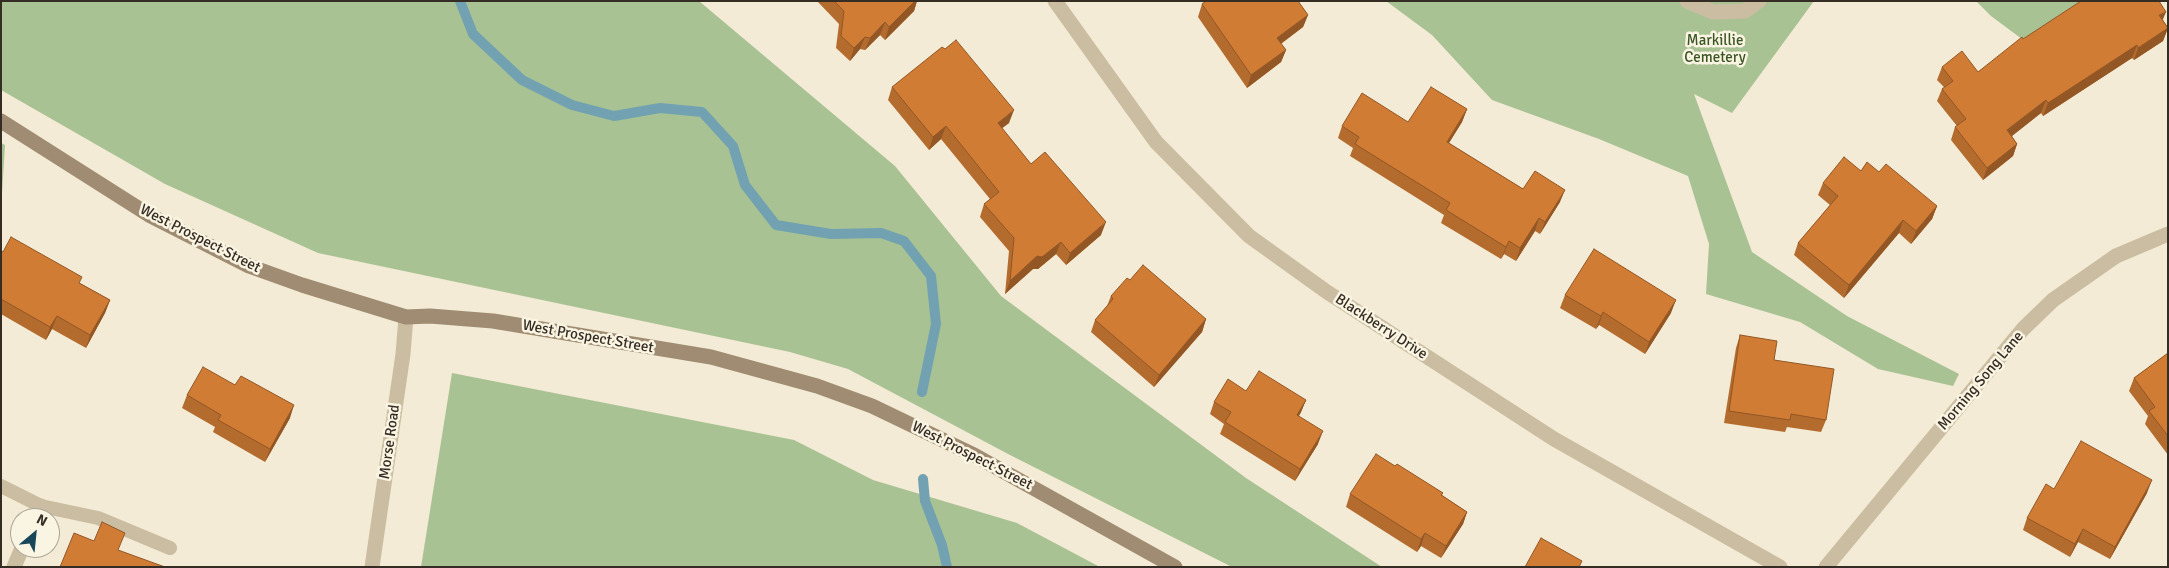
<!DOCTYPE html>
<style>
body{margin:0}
#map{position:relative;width:2169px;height:568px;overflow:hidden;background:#f3ebd5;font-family:Signika,sans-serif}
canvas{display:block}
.frame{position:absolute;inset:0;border:2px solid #352d24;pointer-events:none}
.north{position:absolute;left:10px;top:508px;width:50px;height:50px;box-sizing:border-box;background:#faf4e2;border:1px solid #aba496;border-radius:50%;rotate:28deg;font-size:14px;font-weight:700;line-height:20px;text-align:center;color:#352d24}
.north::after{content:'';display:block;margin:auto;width:18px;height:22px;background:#174759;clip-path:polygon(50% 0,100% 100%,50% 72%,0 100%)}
</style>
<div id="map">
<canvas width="2169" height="568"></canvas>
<div class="frame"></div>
<div class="north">N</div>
</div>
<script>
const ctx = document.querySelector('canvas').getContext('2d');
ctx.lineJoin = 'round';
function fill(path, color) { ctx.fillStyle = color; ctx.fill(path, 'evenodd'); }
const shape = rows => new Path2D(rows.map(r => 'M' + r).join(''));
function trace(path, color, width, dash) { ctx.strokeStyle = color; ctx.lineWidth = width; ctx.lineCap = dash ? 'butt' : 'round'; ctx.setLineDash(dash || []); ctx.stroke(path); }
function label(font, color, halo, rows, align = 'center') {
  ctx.font = font + ' Signika,sans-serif'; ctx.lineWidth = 5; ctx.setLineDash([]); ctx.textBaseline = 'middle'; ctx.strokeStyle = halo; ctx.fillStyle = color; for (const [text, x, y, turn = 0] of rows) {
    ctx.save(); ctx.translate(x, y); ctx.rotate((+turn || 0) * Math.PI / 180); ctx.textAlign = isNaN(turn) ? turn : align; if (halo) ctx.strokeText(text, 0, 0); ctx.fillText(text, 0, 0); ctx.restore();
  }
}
const green = shape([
 [1,1,699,1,895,166,1001,296,1246,478,1382,567,1232,567,1010,455,848,369,790,352,318,253,165,184,1,90],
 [1386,1,1814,1,1732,113,1694,94,1752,252,1847,316,1959,374,1953,386,1878,369,1800,322,1706,294,1709,244,1688,176,1599,139,1492,100,1432,35],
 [1976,1,2092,1,2030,45,1991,16],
 [1,143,5,145,1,210],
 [452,373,794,440,873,480,1017,523,1100,567,421,567]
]);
const stream = shape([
 [460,1,473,34,522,80,572,105,614,116,660,108,702,112,733,146,745,185,776,225,831,234,881,233,904,241,931,276,936,324,922,392],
 [923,479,925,501,942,545,947,567]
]);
const lane = shape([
 [1,486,41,506,98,518,170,548]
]);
const street = shape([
 [1055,1,1156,142,1249,236,1327,292,1554,439,1780,567],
 [1687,1,1713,12,1745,11,1759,1],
 [36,518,41,506],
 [14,567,22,548],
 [372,567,403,354,406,317],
 [1826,567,2023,329,2053,300,2116,256,2168,234]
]);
const secondary = shape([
 [1,121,149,215,249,266,302,285,406,317,430,316,493,321,711,357,817,386,872,406,974,455,1175,567]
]);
const wall = shape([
 [817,1,917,1,914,11,885,40,880,35,865,50,860,49,850,61,836,48,839,24],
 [1203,1,1298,1,1308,15,1303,27,1281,44,1286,50,1281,62,1247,88,1198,17,1202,4,1204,3],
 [2163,20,2168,28,2163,41,2134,60,2132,58,2043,116,2041,113,2012,136,2017,144,2013,156,1983,180,1951,140,1955,127,1957,126,1937,101,1942,89,1944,87,1937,80,1942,67,1978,72,2023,39],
 [892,87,1009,123,1002,128,1031,164,1101,235,1066,265,1056,254,1038,269,1033,269,1005,294,1009,251,980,217,984,204,990,199,941,139,929,150,888,100],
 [1467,109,1462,122,1449,143,1523,189,1560,202,1540,234,1535,231,1516,261,1504,254,1501,259,1441,223,1444,215,1350,156,1353,148,1338,138,1342,126,1408,122],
 [1861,171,1879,172,1937,206,1932,219,1911,244,1899,233,1844,298,1794,255,1798,243,1830,205,1818,195,1823,183],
 [1,251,80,283,110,300,105,313,86,348,52,329,46,340,1,314],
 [1130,280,1206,319,1202,332,1154,387,1091,332,1095,320,1107,306,1111,296],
 [1565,295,1671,313,1645,354,1599,325,1596,329,1560,308],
 [1740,335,1774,360,1826,420,1821,432,1787,427,1785,432,1724,423,1736,348],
 [2168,353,2168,455,2145,424,2148,416,2129,391,2134,378],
 [1246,391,1306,400,1301,412,1299,416,1318,444,1295,481,1220,434,1224,424,1210,414,1214,402],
 [187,395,290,418,265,462,213,432,215,427,182,408],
 [1395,466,1443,493,1442,495,1467,512,1463,524,1441,558,1421,546,1417,552,1346,507,1350,494],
 [2054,489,2147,493,2110,559,2078,542,2070,557,2023,530,2027,518]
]);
const shadedWall = shape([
 [915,1,917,1,914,11,885,40,889,27],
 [2166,12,2161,24,2159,15],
 [1308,15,1303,27,1272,50,1277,38],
 [885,22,880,35,865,50,870,38],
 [2168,28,2163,41,2134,60,2138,48],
 [865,37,860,49,850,61,854,48],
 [2137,45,2132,58,2043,116,2048,103],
 [1286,50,1281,62,1247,88,1251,75],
 [2046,100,2041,113,2003,143,2007,130],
 [1467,109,1462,122,1442,154,1447,142],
 [1014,110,1009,123,993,135,998,123],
 [946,126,941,139,929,150,933,137],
 [2017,144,2013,156,1983,180,1987,168],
 [1565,190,1560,202,1540,234,1545,222],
 [1937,206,1932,219,1911,244,1916,231],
 [1539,218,1535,231,1516,261,1520,248],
 [1903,220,1899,233,1844,298,1849,285],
 [1106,222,1101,235,1066,265,1070,253],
 [1509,241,1504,254,1501,259,1506,247],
 [1061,242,1056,254,1038,269,1033,269,1005,294,1010,281,1037,256],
 [110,300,105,313,86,348,90,335],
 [1676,300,1671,313,1645,354,1649,342],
 [1603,312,1599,325,1596,329,1601,316],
 [57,316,52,329,46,340,50,327],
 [1206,319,1202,332,1154,387,1159,375],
 [1306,400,1301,412,1292,428,1297,415],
 [294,405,290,418,265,462,270,449],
 [1323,431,1318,444,1295,481,1300,469],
 [2152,480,2147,493,2110,559,2115,547],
 [1467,512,1463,524,1441,558,1446,546],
 [2083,529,2078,542,2070,557,2075,544],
 [1425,533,1421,546,1417,552,1421,539]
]);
const building = shape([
 [834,1,915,1,889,27,885,22,870,38,865,37,854,48,841,36,844,11,834,1],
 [1206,1,1298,1,1308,15,1277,38,1286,50,1251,75,1202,4,1206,1],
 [2081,1,2159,1,2166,12,2159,15,2168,28,2138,48,2137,45,2048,103,2046,100,2007,130,2017,144,1987,168,1955,127,1966,119,1942,89,1953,81,1942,67,1962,51,1978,72,2022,37,2023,39,2081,1],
 [956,40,1014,110,998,123,1031,164,1045,152,1106,222,1070,253,1061,242,1042,257,1037,256,1010,281,1014,238,984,204,999,192,946,126,933,137,892,87,942,47,945,49,956,40],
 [1431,87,1467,109,1447,142,1523,189,1535,171,1565,190,1545,222,1539,218,1520,248,1509,241,1506,247,1446,210,1450,203,1355,144,1359,137,1342,126,1362,93,1408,122,1431,87],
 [1844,157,1861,171,1867,162,1879,172,1886,164,1937,206,1916,231,1903,220,1849,285,1798,243,1838,196,1823,183,1844,157],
 [11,237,82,277,79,283,110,300,90,335,57,316,50,327,1,299,1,251,3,252,11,237],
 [1594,249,1676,300,1649,342,1603,312,1601,316,1565,295,1594,249],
 [1143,265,1206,319,1159,375,1095,320,1113,299,1111,296,1127,278,1130,280,1143,265],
 [1740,335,1777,341,1774,360,1834,369,1826,420,1791,414,1790,420,1729,411,1740,335],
 [2168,353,2168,436,2149,411,2155,407,2134,378,2168,353],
 [203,367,235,385,241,376,294,405,270,449,218,420,221,415,187,395,203,367],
 [1259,371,1306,400,1297,415,1323,431,1300,469,1225,422,1231,412,1214,402,1228,379,1246,391,1259,371],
 [2081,441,2152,480,2115,547,2083,529,2075,544,2027,518,2046,484,2054,489,2081,441],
 [1376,454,1395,466,1397,464,1443,493,1441,495,1467,512,1446,546,1425,533,1421,539,1350,494,1376,454],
 [102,522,125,533,118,550,165,567,60,567,74,533,94,541,102,522],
 [1541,538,1582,561,1579,567,1525,567,1541,538]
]);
const parkNames = [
 ["Markillie",1715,41],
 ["Cemetery",1715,58]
];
const streetNames = [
 ["West Prospect Street",200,239,27],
 ["Blackberry Drive",1381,327,33],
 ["West Prospect Street",588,337,10],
 ["Morning Song Lane",1981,381,-50],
 ["Morse Road",390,442,-82],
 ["West Prospect Street",972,456,27]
];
fill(green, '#a9c294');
trace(stream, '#72a2b2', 10);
trace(lane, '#cbbda1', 14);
trace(street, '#cbbda1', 15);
trace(secondary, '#9f8c72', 15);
fill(wall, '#b46b2e');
fill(shadedWall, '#925725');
fill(building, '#d17c35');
trace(building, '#925725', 1);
label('15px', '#3a5526', '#faf4e2', parkNames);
label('15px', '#352d24', '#faf4e2', streetNames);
</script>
